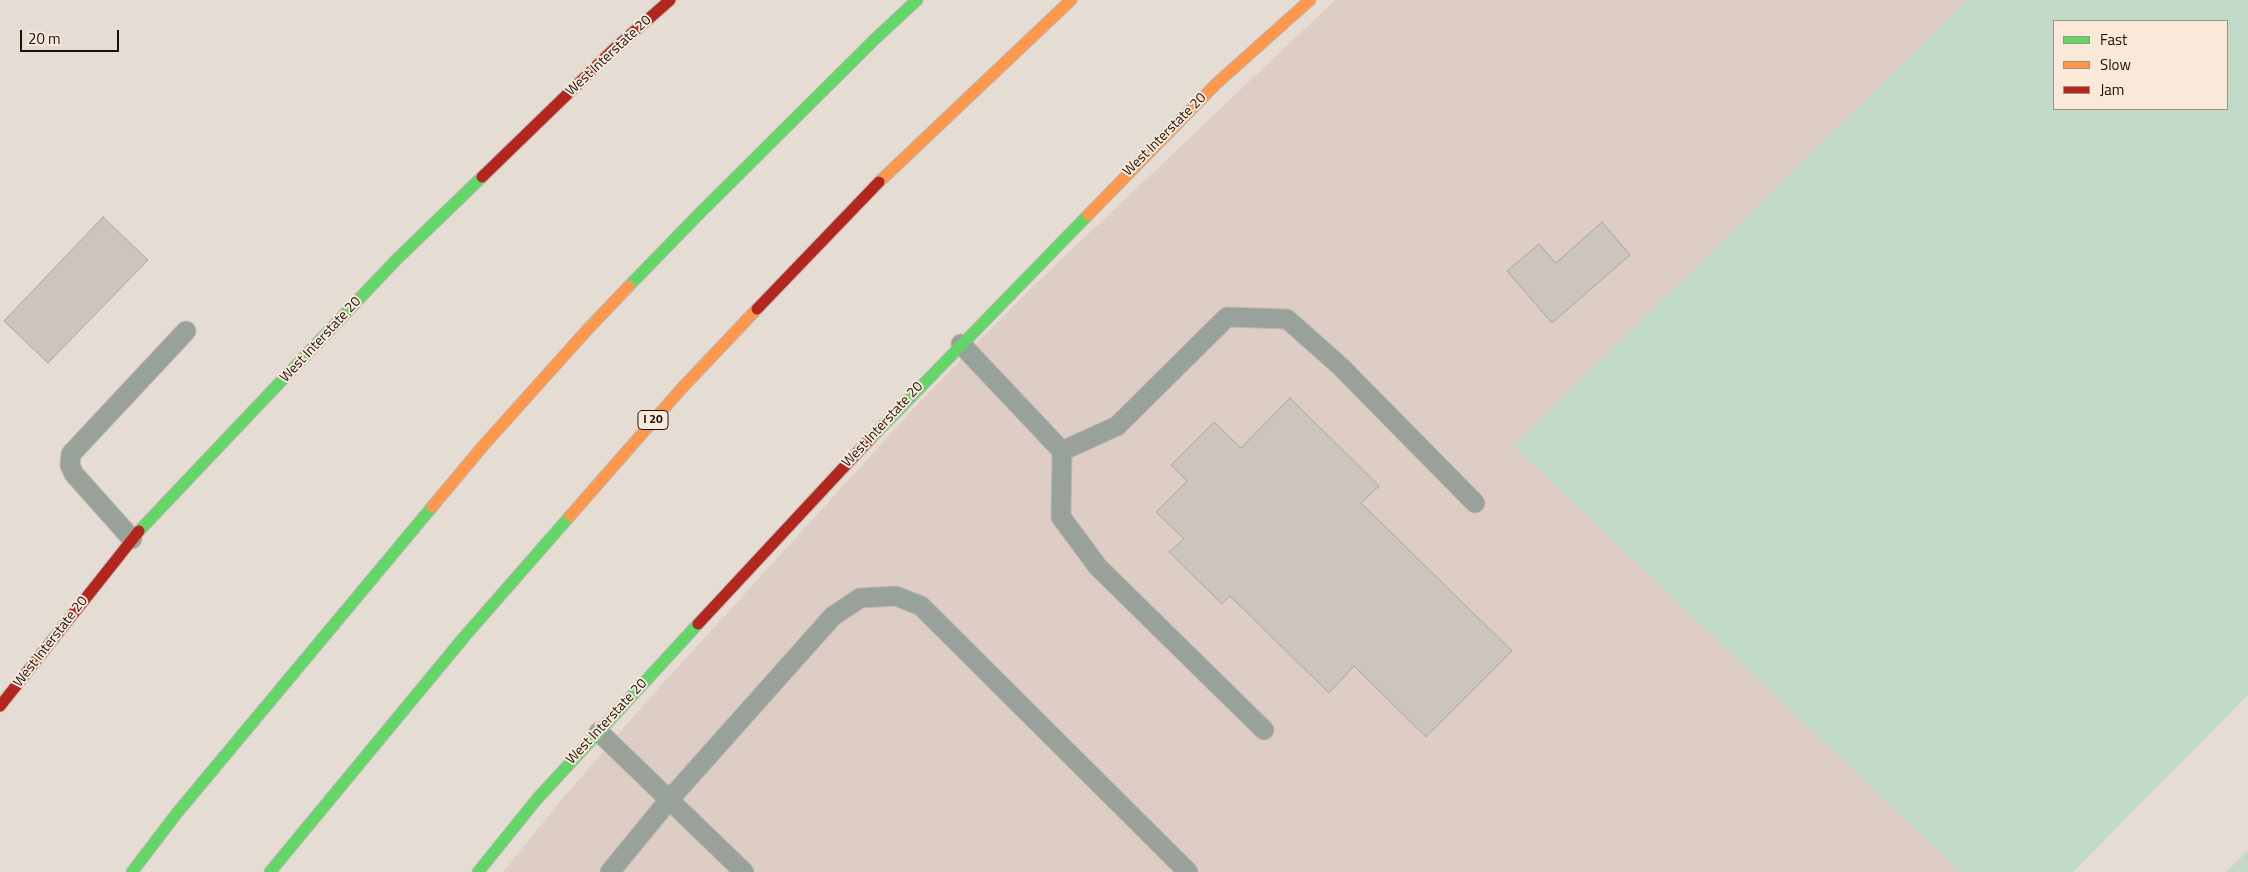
<!DOCTYPE html>
<style>
body{margin:0}
#map{position:relative;width:2248px;height:872px;overflow:hidden;background:#e5dcd4;font-family:"Titillium Web",sans-serif}
canvas{display:block}
.legend{position:absolute;left:2053px;top:20px;width:175px;height:90px;box-sizing:border-box;background:#fae8d9;border:1px solid #a09287;margin:0;padding:6px 9px;list-style:none;font-size:15px;color:#18110c}
.legend li{display:flex;align-items:center;gap:10px;height:25px}
.legend b{width:25px;border:1px solid #a09287}
.scale{position:absolute;left:20px;top:30px;width:99px;height:22px;box-sizing:border-box;border:2px solid #18110c;border-top:0;padding-left:6px;font-size:15px;line-height:18px;white-space:nowrap;color:#18110c;-webkit-text-stroke:4px #fae8d9;paint-order:stroke}
</style>
<div id="map">
<canvas width="2248" height="872"></canvas>
<ul class="legend">
<li><b style="height:6px;background:#63d668"></b>Fast</li>
<li><b style="height:6px;background:#ff974d"></b>Slow</li>
<li><b style="height:6px;background:#b3261e"></b>Jam</li>
</ul>
<div class="scale">20 m</div>
</div>
<script>
const ctx = document.querySelector('canvas').getContext('2d');
ctx.lineJoin = 'round';
function fill(path, color) { ctx.fillStyle = color; ctx.fill(path, 'evenodd'); }
const shape = rows => new Path2D(rows.map(r => 'M' + r).join(''));
function trace(path, color, width, dash) { ctx.strokeStyle = color; ctx.lineWidth = width; ctx.lineCap = dash ? 'butt' : 'round'; ctx.setLineDash(dash || []); ctx.stroke(path); }
function label(font, color, halo, rows, align = 'center') {
  ctx.font = font + ' "Titillium Web",sans-serif'; ctx.lineWidth = 4; ctx.setLineDash([]); ctx.textBaseline = 'middle'; ctx.strokeStyle = halo; ctx.fillStyle = color; for (const [text, x, y, turn = 0] of rows) {
    ctx.save(); ctx.translate(x, y); ctx.rotate((+turn || 0) * Math.PI / 180); ctx.textAlign = isNaN(turn) ? turn : align; if (halo) ctx.strokeText(text, 0, 0); ctx.fillText(text, 0, 0); ctx.restore();
  }
}
const commercial = shape([
 [1335,0,1967,0,1515,446,1960,872,503,872,562,799,647,701,916,406,1024,295]
]);
const green = shape([
 [1967,0,2248,0,2248,695,2073,872,1960,872,1514,446],
 [2227,21,2227,109,2054,109,2054,21],
 [2248,851,2248,872,2226,872]
]);
const building = shape([
 [103,217,148,260,48,363,4,321,103,217],
 [1602,222,1630,255,1552,323,1507,271,1539,244,1556,263,1602,222],
 [1290,398,1379,486,1361,503,1512,651,1426,737,1354,666,1329,693,1230,596,1222,604,1169,552,1184,539,1156,512,1187,481,1171,465,1214,422,1241,448,1290,398]
]);
const lane = shape([
 [961,344,1062,451,1061,517,1098,567,1264,730],
 [1062,451,1117,426,1227,317,1287,319,1340,366,1475,503],
 [132,539,74,474,70,465,71,454,186,331],
 [599,732,744,872],
 [610,872,669,800,833,616,860,598,896,596,921,606,1188,872]
]);
const fast = shape([
 [629,286,698,215,874,40,917,0],
 [871,438,1088,215],
 [139,531,396,260,482,177],
 [132,872,177,813,432,507],
 [270,872,465,636,570,516],
 [478,872,537,799,698,624]
]);
const slow = shape([
 [879,182,1071,0],
 [1088,215,1216,84,1310,0],
 [432,507,483,446,587,330,629,286],
 [570,516,682,388,757,309]
]);
const jam = shape([
 [482,177,613,50,670,0],
 [757,309,879,182],
 [698,624,871,438],
 [0,706,139,531]
]);
const shields = [
 [653,420,30]
];
const shieldNames = [
 ["I 20",653,420]
];
const streetNames = [
 ["West Interstate 20",609,56,-43],
 ["West Interstate 20",1165,135,-45],
 ["West Interstate 20",321,340,-47],
 ["West Interstate 20",883,425,-47],
 ["West Interstate 20",51,642,-52],
 ["West Interstate 20",607,722,-47]
];
fill(commercial, '#decdc4');
fill(green, '#c1dbc8');
fill(building, '#ccc5be');
trace(building, '#aba59e', 1);
trace(lane, '#beb7b2', 21);
trace(fast, '#beb7b2', 13);
trace(slow, '#beb7b2', 13);
trace(jam, '#beb7b2', 13);
trace(lane, '#99a29a', 19);
trace(fast, '#63d668', 11);
trace(slow, '#ff974d', 11);
trace(jam, '#b3261e', 11);
for (const [x, y, w] of shields) { const box = new Path2D(); box.roundRect(x - w / 2, y - 9.5, w, 19, 4); ctx.fillStyle = '#fae8d9'; ctx.fill(box); trace(box, '#18110c', 1); }
label('bold 12px', '#18110c', null, shieldNames);
label('14px', '#18110c', '#fae8d9', streetNames);
</script>
